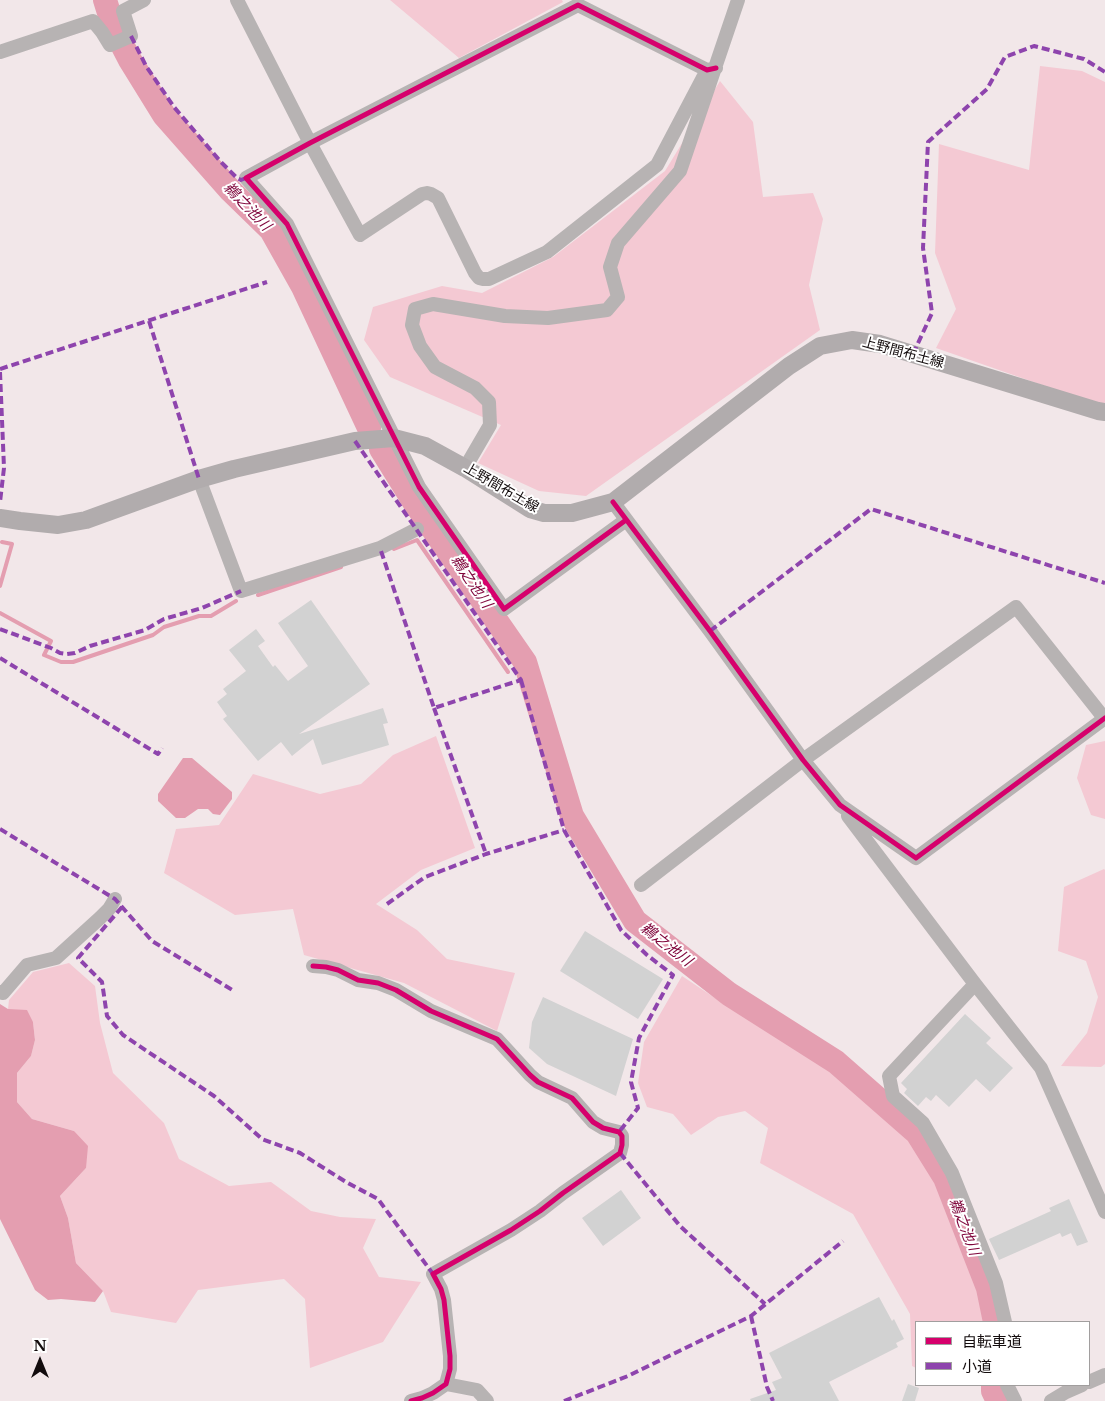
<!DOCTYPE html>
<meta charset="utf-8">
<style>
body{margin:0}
#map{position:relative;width:1105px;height:1401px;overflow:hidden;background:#f2e7e9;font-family:"Libre Baskerville","Noto Sans JP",serif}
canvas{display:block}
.legend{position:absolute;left:915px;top:1321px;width:175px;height:65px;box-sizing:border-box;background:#fff;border:1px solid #a19e9e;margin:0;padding:6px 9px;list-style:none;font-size:15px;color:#130c0d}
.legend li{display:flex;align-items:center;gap:10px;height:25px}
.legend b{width:25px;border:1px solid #a19e9e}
.north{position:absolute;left:15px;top:1336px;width:50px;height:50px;-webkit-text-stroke:4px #fff;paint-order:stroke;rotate:0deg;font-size:14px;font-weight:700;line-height:20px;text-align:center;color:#130c0d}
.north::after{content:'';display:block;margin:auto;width:18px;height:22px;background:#130c0d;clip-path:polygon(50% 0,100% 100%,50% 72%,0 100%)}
</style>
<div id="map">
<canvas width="1105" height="1401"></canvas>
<ul class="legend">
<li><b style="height:6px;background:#d6006c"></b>自転車道</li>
<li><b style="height:6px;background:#8e44ad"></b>小道</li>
</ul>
<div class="north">N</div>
</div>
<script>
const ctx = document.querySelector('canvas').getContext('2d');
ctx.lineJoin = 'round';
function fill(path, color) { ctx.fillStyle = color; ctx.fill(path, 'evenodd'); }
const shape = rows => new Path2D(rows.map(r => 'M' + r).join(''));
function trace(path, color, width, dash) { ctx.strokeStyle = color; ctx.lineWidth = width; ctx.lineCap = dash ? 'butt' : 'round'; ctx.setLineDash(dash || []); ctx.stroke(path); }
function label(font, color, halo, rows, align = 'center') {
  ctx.font = font + ' "Libre Baskerville","Noto Sans JP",serif'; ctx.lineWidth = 4; ctx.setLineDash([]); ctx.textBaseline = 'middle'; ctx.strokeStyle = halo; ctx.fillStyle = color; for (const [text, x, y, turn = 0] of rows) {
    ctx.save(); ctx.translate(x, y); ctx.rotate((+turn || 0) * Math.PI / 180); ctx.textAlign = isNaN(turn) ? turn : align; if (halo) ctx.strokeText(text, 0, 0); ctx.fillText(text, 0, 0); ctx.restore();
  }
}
const green = shape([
 [390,0,562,0,563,2,459,58],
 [1040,66,1082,71,1105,82,1105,407,936,348,956,309,935,253,939,144,1029,170],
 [720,81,753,122,763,197,813,193,823,219,809,285,820,330,586,496,539,491,478,463,501,425,390,377,364,340,373,307,442,286,482,293,553,257,665,171],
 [436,736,475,848,421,870,376,904,417,930,447,959,515,973,497,1031,404,983,304,955,293,909,235,915,164,873,176,829,219,825,253,774,320,794,361,784,393,755],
 [1105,741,1105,819,1091,815,1077,778,1086,745],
 [1104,869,1105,870,1105,1064,1101,1067,1061,1066,1087,1033,1098,997,1086,961,1058,951,1064,887],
 [69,963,95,986,100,1023,113,1073,164,1123,179,1159,229,1186,271,1182,311,1211,340,1217,376,1219,363,1248,379,1277,421,1282,383,1342,310,1368,305,1299,284,1279,198,1290,176,1323,111,1312,103,1291,76,1263,68,1218,60,1196,86,1168,74,1131,32,1119,17,1102,17,1073,31,1056,35,1040,33,1022,8,1009,9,1000,33,972],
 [682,976,730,1008,832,1067,873,1102,913,1139,939,1183,979,1286,990,1322,916,1322,916,1368,912,1366,910,1314,853,1214,760,1163,768,1128,745,1111,718,1117,691,1135,673,1114,647,1107,638,1083,644,1042]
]);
const water = shape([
 [183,758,192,758,232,792,232,799,220,815,213,814,208,809,198,809,185,818,176,818,158,801,158,794],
 [0,1004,8,1009,27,1010,33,1022,35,1040,31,1056,17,1073,17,1102,32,1119,74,1131,88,1146,86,1168,60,1196,68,1218,76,1263,103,1291,95,1302,61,1299,48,1300,35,1290,0,1219]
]);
const stream = shape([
 [394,549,417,540,508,672],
 [0,586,12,544,2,542],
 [258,595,341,567],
 [0,613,51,641,44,655,61,662,73,662,153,635,164,627,199,616,211,616,236,601]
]);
const river = shape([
 [105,0,114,29,130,60,164,115,231,191,271,230,303,287,369,428],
 [381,449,414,502,525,662,572,816,635,921,729,994,836,1062,917,1133,945,1178,988,1288,995,1322],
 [993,1385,993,1391,998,1401]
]);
const building = shape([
 [311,600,370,684,299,734,383,708,388,723,383,724,389,745,322,765,313,739,292,756,281,742,258,761,223,719,227,716,217,702,227,694,223,689,246,671,229,650,256,629,265,641,258,646,273,667,275,665,288,681,308,666,278,623],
 [585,931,663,979,638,1019,560,971],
 [543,997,633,1039,616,1096,547,1064,529,1048,532,1022],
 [965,1014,991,1038,986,1043,1013,1068,990,1092,976,1079,949,1107,936,1095,931,1101,926,1097,918,1106,904,1093,907,1089,901,1083],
 [621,1190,641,1218,603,1246,582,1218],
 [1069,1199,1088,1242,1077,1246,1071,1233,1062,1237,1060,1233,999,1260,989,1239,1051,1211,1049,1208],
 [879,1297,892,1321,894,1319,904,1339,896,1343,898,1347,829,1382,839,1401,751,1401,750,1399,776,1390,772,1382,782,1378,769,1353],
 [908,1384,919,1388,915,1401,902,1401]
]);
const minor = shape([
 [237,0,310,143,360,235,422,194,427,193,431,194,438,198,475,273,479,278,483,279,489,279,547,252,657,165,707,70],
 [0,52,93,21,102,32,110,45,131,36,123,11,144,0],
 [465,468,490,425,489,402,475,388,435,367,420,346,412,325,415,309,433,304,505,316,548,318,607,310,618,297,610,267,618,243,680,171,738,0],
 [199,479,241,591,380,548,417,529],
 [613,502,710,631,803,760,840,805,916,858,1105,718],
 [626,520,504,609,419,487,287,224,246,178,310,143,578,5,707,70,716,68],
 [848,816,975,984,1041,1068,1105,1212],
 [641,885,803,760,1016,607,1104,718],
 [313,966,326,967,338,970,358,980,378,983,396,990,431,1011,497,1039,530,1075,538,1082,572,1098,593,1122,603,1128,619,1132,622,1136,622,1145,620,1153,563,1193,540,1211,511,1230,433,1274,441,1289,444,1300,450,1356,450,1369,446,1384,433,1393,422,1398,411,1401],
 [975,984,889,1076,893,1096,923,1123,952,1173,996,1283,1005,1322],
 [0,992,3,993,27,965,56,958,100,918,109,909,115,899],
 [1089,1382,1105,1375],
 [446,1384,477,1390,487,1401],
 [1007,1385,1015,1401],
 [1051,1401,1066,1392,1082,1385]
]);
const major = shape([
 [0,518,20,521,58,525,86,520,199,479,234,469,355,441,394,438,425,446,465,468,530,509,544,513,572,513,613,502,789,366,820,346,852,340,880,344,1098,411,1105,412]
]);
const quiet = shape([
 [131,36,146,66,174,107,220,161,237,178,241,180,246,178],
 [149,321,199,479],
 [913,354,932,313,923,248,928,142,987,89,1005,57,1034,46,1084,59,1105,72],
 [0,369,267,282],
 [0,372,4,468,0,502],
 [355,441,521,680,434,708,380,548],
 [0,629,51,648,60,653,67,654,75,653,90,646,145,630,164,619,202,608,241,591],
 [710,631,871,509,1105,583],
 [0,658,158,754,162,748],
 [521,680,564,830,621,930,647,955,673,975,639,1038,631,1082,638,1108,619,1132],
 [434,708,486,854],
 [0,829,115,899,152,941,234,991],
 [387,904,425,877,486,854,564,830],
 [122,907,78,958,102,982,107,1016,123,1035,214,1096,262,1139,300,1153,346,1182,378,1199,433,1274],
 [620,1153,680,1226,765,1304],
 [751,1316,767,1387,773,1401],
 [564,1401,628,1376,751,1316,843,1241]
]);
const cycleway = shape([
 [613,502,710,631,803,760,840,805,916,858,1105,718],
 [626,520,504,609,419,487,287,224,246,178,310,143,578,5,707,70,716,68],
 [313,966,326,967,338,970,358,980,378,983,396,990,431,1011,497,1039,530,1075,538,1082,572,1098,593,1122,603,1128,619,1132,622,1136,622,1145,620,1153,563,1193,540,1211,511,1230,433,1274,441,1289,444,1300,450,1356,450,1369,446,1384,433,1393,422,1398,411,1401]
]);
const streetNames = [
 ["上野間布土線",903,353,15],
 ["上野間布土線",501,488,30]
];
const waterNames = [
 ["鵜之池川",247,207,46],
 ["鵜之池川",471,582,56],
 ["鵜之池川",666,945,38],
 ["鵜之池川",964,1227,69]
];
fill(green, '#f4c9d3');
fill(water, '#e49eb0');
trace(stream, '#e49eb0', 4);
trace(river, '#e49eb0', 24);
fill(building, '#d2d2d2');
trace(minor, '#b7b3b3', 14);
trace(major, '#b1acad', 18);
trace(quiet, '#8e44ad', 4, [8, 4]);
trace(cycleway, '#d6006c', 5);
label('14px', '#130c0d', '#fff', streetNames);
label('italic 15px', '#7f053b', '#fff', waterNames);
</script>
